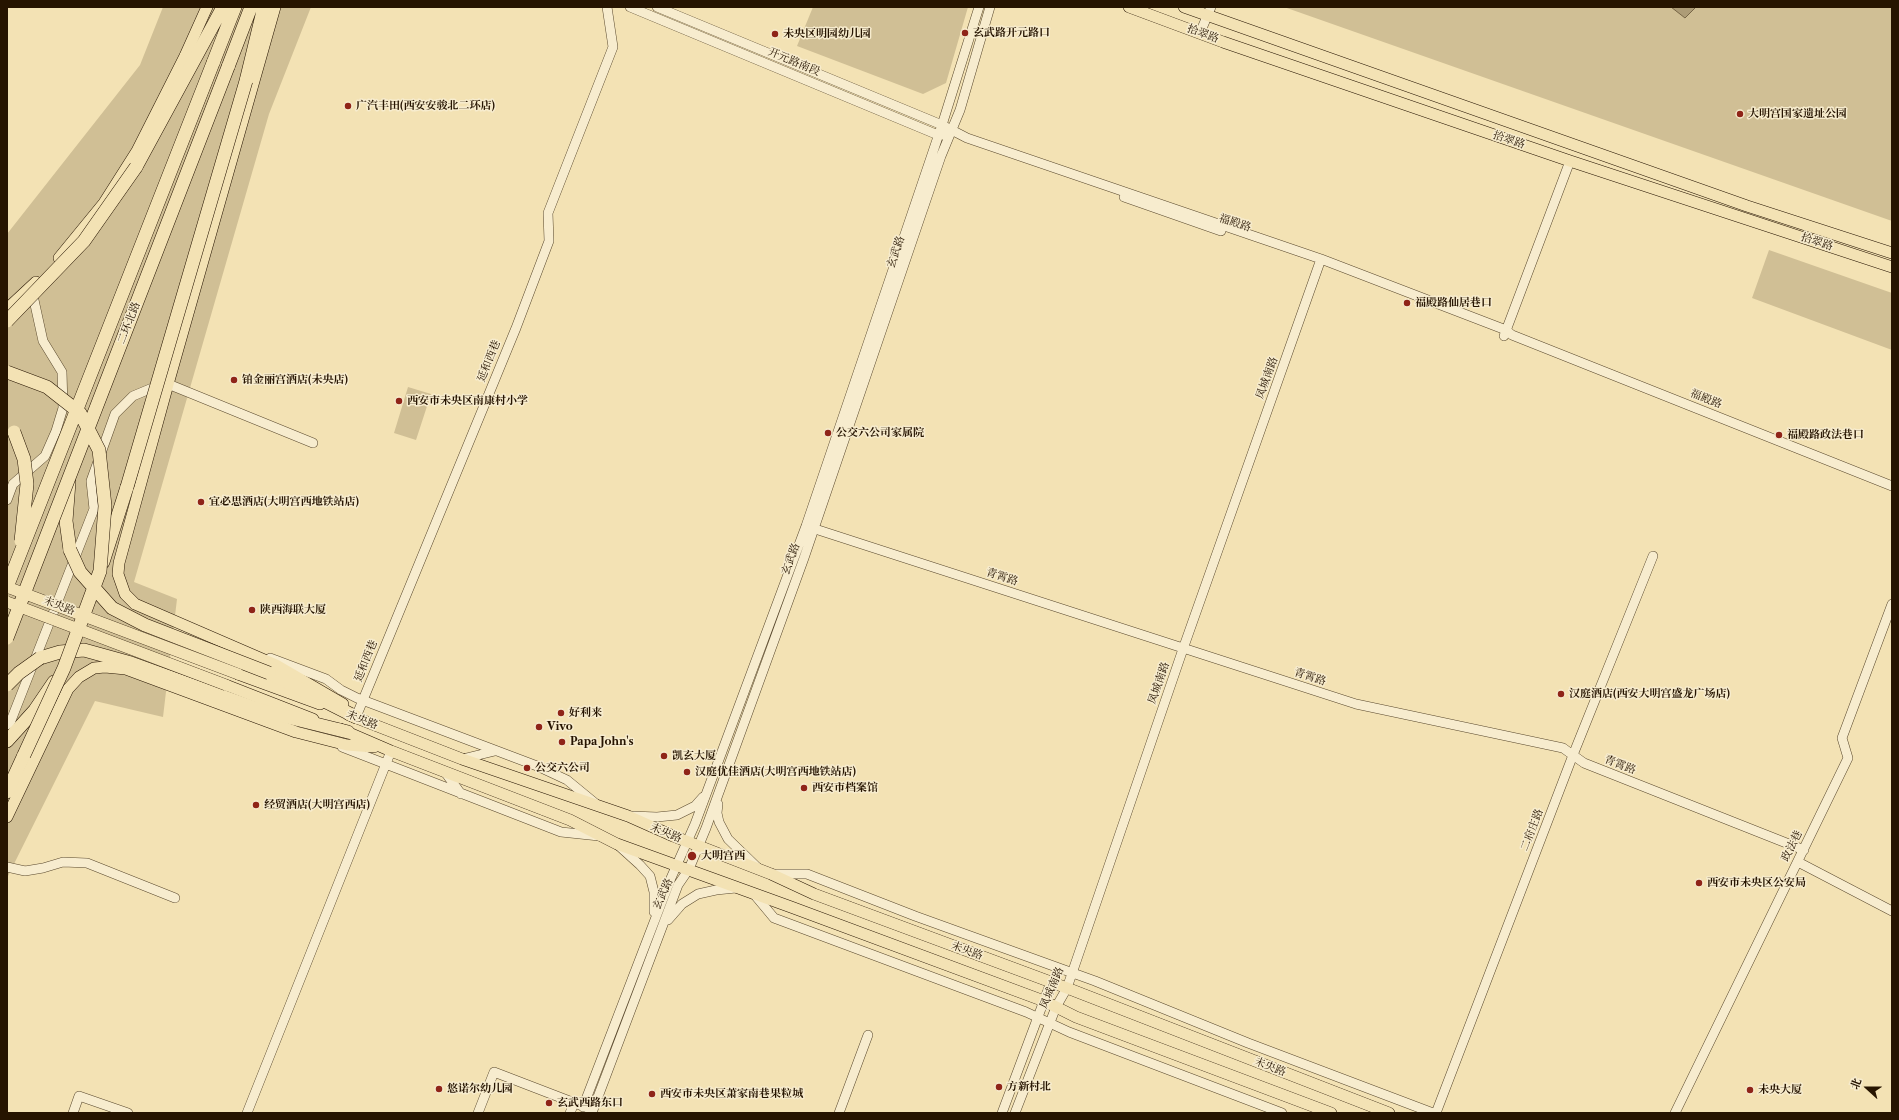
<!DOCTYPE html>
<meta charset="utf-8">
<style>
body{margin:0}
#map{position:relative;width:1899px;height:1120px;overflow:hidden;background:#f3e2b4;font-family:"Libre Caslon Text","Noto Serif SC",serif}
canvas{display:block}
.frame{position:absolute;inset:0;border:8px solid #261400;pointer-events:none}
.north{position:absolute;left:1847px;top:1068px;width:40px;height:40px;-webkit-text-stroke:3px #f7ecce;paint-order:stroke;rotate:291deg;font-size:11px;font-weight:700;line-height:16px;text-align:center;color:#261400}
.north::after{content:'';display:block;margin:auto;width:14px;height:18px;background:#261400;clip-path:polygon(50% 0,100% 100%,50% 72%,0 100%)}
</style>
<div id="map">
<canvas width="1899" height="1120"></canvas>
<div class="frame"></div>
<div class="north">北</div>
</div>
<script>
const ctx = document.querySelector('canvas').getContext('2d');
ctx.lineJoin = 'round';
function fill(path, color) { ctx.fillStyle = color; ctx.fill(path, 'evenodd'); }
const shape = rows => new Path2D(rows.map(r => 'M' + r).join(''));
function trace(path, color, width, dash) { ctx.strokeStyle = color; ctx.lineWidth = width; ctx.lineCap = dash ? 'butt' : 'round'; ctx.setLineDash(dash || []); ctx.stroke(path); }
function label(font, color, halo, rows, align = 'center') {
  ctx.font = font + ' "Libre Caslon Text","Noto Serif SC",serif'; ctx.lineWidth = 3; ctx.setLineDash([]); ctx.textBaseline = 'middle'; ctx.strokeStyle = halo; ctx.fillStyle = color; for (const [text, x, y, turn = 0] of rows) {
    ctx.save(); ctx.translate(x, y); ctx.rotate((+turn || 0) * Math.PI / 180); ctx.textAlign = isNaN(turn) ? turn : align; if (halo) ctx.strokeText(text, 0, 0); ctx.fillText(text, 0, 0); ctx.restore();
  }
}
const green = shape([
 [163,7,311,7,269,114,134,582,177,599,163,717,95,701,7,878,7,234,140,65],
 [813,7,968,7,946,83,923,94,797,46],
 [1284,7,1892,7,1892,221],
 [1769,250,1892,293,1892,350,1752,298],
 [408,387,431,394,416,440,394,433]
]);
const water = shape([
 [1671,7,1696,7,1685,18,1671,7]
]);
const minor = shape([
 [630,7,938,135,944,135],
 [657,7,942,125,967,138,1321,259,1506,330,1512,335,1892,486],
 [1200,33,1211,7],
 [1124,197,1221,231],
 [1504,336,1570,161],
 [7,500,13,484,45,456,56,431,63,408,62,372,43,341,32,291],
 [809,527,1356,704,1563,748,1584,763,1804,850],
 [270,658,326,679,341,690,357,698,537,766,567,780,595,803],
 [356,717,516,328,549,241,548,213,613,47,607,7],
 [7,725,10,723,94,509,91,481,115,414,133,396,157,386,168,384,313,443],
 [342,747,561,832,599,836],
 [462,759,495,751],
 [445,772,461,794],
 [718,804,717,813,719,822,728,839,758,868],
 [632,816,657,817,677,815,695,806,703,797],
 [619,846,640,865,650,876,654,892,654,912],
 [1798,862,1892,911],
 [7,867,25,871,43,868,63,862,87,863,175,898],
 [772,874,807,874,915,916,1095,981,1248,1043,1433,1113],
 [754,894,774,918,1026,1012,1069,1032,1282,1113],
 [668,920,682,904,698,894,716,890,736,888],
 [583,1107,671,878,695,824,806,526,942,125,979,7],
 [73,1113,79,1096,128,1113],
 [247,1113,391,751],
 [478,1113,494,1072,593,1110,678,885,689,869,706,828,804,558,941,156,960,110,990,7],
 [570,1113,574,1103],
 [839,1113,868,1035],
 [1002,1113,1051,982],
 [1015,1113,1056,1007,1067,988,1183,649,1321,259],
 [1436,1113,1573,755,1653,556],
 [1675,1113,1848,758,1842,738,1892,604]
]);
const major = shape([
 [275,7,168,384,119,563,118,574,125,594,135,604,276,665,343,704],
 [1129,7,1223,42,1570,161,1892,267],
 [1184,7,1747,206,1892,253],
 [59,258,104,203,137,151,185,56,207,7],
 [7,309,36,282],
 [238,674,320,704],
 [226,685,313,719],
 [349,715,462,759,628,816,673,836,771,874,814,894,1067,988,1389,1113],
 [340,729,391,751,570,820,617,844,791,907,1044,1001,1076,1017,1331,1113],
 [7,817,68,689,79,677,94,668,105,667,126,669,296,732,347,745,374,747]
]);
const highway = shape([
 [213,63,235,7],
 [228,67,251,7],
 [246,81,264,7],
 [136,167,223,7],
 [69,482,66,521,70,550],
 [103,562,127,487],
 [40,658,60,652,84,650,131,663,263,711,348,732],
 [269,673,356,717],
 [7,741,35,710,54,682],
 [7,792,24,755]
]);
const majorBridge = shape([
 [7,587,238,674],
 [7,602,226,685]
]);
const highwayBridge = shape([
 [7,321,84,241,136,167],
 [7,372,47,387,80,413,99,450,105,506,100,571,64,668,24,755],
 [14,432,24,459,27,484,21,541],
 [127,487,246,81],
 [70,550,80,572,112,608,145,625,269,673],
 [7,587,213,63],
 [7,638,228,67],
 [7,685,19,673,40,658]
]);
const markers = [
 [965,33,4,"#8f2418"],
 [775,34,4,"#8f2418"],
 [348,106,4,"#8f2418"],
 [1740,114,4,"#8f2418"],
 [1407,303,4,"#8f2418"],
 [234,380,4,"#8f2418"],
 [399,401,4,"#8f2418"],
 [828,433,4,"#8f2418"],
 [1779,435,4,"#8f2418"],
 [201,502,4,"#8f2418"],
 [252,610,4,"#8f2418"],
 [1561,694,4,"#8f2418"],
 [561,713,4,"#8f2418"],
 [539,727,4,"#8f2418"],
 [562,742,4,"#8f2418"],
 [664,756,4,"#8f2418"],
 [527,768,4,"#8f2418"],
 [687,772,4,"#8f2418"],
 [804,788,4,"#8f2418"],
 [256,805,4,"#8f2418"],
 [692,856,5,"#8f2418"],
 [1699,883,4,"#8f2418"],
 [999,1087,4,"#8f2418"],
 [439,1089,4,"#8f2418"],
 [1750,1090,4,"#8f2418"],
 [652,1094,4,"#8f2418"],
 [549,1103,4,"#8f2418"]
];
const poiNames = [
 ["玄武路开元路口",973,33],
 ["未央区明园幼儿园",783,34],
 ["广汽丰田(西安安骏北二环店)",356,106],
 ["大明宫国家遗址公园",1748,114],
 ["福殿路仙居巷口",1415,303],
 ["铂金丽宫酒店(未央店)",242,380],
 ["西安市未央区南康村小学",407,401],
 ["公交六公司家属院",836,433],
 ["福殿路政法巷口",1787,435],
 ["宜必思酒店(大明宫西地铁站店)",209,502],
 ["陕西海联大厦",260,610],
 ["汉庭酒店(西安大明宫盛龙广场店)",1569,694],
 ["好利来",569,713],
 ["Vivo",547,727],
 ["Papa John's",570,742],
 ["凯玄大厦",672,756],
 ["公交六公司",535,768],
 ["汉庭优佳酒店(大明宫西地铁站店)",695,772],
 ["西安市档案馆",812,788],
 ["经贸酒店(大明宫西店)",264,805],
 ["大明宫西",701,856],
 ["西安市未央区公安局",1707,883],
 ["方新村北",1007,1087],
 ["悠诺尔幼儿园",447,1089],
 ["未央大厦",1758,1090],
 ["西安市未央区萧家南巷果粒城",660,1094],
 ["玄武西路东口",557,1103]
];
const streetNames = [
 ["拾翠路",1203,34,20],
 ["开元路南段",794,62,23],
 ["拾翠路",1509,140,19],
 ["福殿路",1235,223,18],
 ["拾翠路",1817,242,18],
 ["玄武路",896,252,-71],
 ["二环北路",129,323,-69],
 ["延和西巷",489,361,-68],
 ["凤城南路",1267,378,-70],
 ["福殿路",1706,399,22],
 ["玄武路",791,559,-70],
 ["青霄路",1002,577,18],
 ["未央路",59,606,21],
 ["延和西巷",366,661,-68],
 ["青霄路",1310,677,18],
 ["凤城南路",1159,683,-71],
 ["未央路",362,720,22],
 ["青霄路",1620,765,21],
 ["二府庄路",1532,830,-69],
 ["未央路",666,833,23],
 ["政法巷",1792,846,-64],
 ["玄武路",663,894,-66],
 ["未央路",967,951,20],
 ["凤城南路",1052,988,-67],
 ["未央路",1270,1067,21]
];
fill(green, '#d0bf95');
fill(water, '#ad9c77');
trace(water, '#776647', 1);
trace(minor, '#59482d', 10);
trace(major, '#261400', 12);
trace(highway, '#261400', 14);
trace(minor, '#f7ecce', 9);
trace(major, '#f3e2b4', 11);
trace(highway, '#f3e2b4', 13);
trace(majorBridge, '#261400', 12, []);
trace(highwayBridge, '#261400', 14, []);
trace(majorBridge, '#f3e2b4', 11);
trace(highwayBridge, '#f3e2b4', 13);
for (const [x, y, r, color] of markers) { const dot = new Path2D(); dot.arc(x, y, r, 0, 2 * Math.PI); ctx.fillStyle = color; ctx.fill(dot); trace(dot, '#f7ecce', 1.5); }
label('bold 11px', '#261400', '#f7ecce', poiNames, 'left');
label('11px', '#261400', '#f7ecce', streetNames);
</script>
